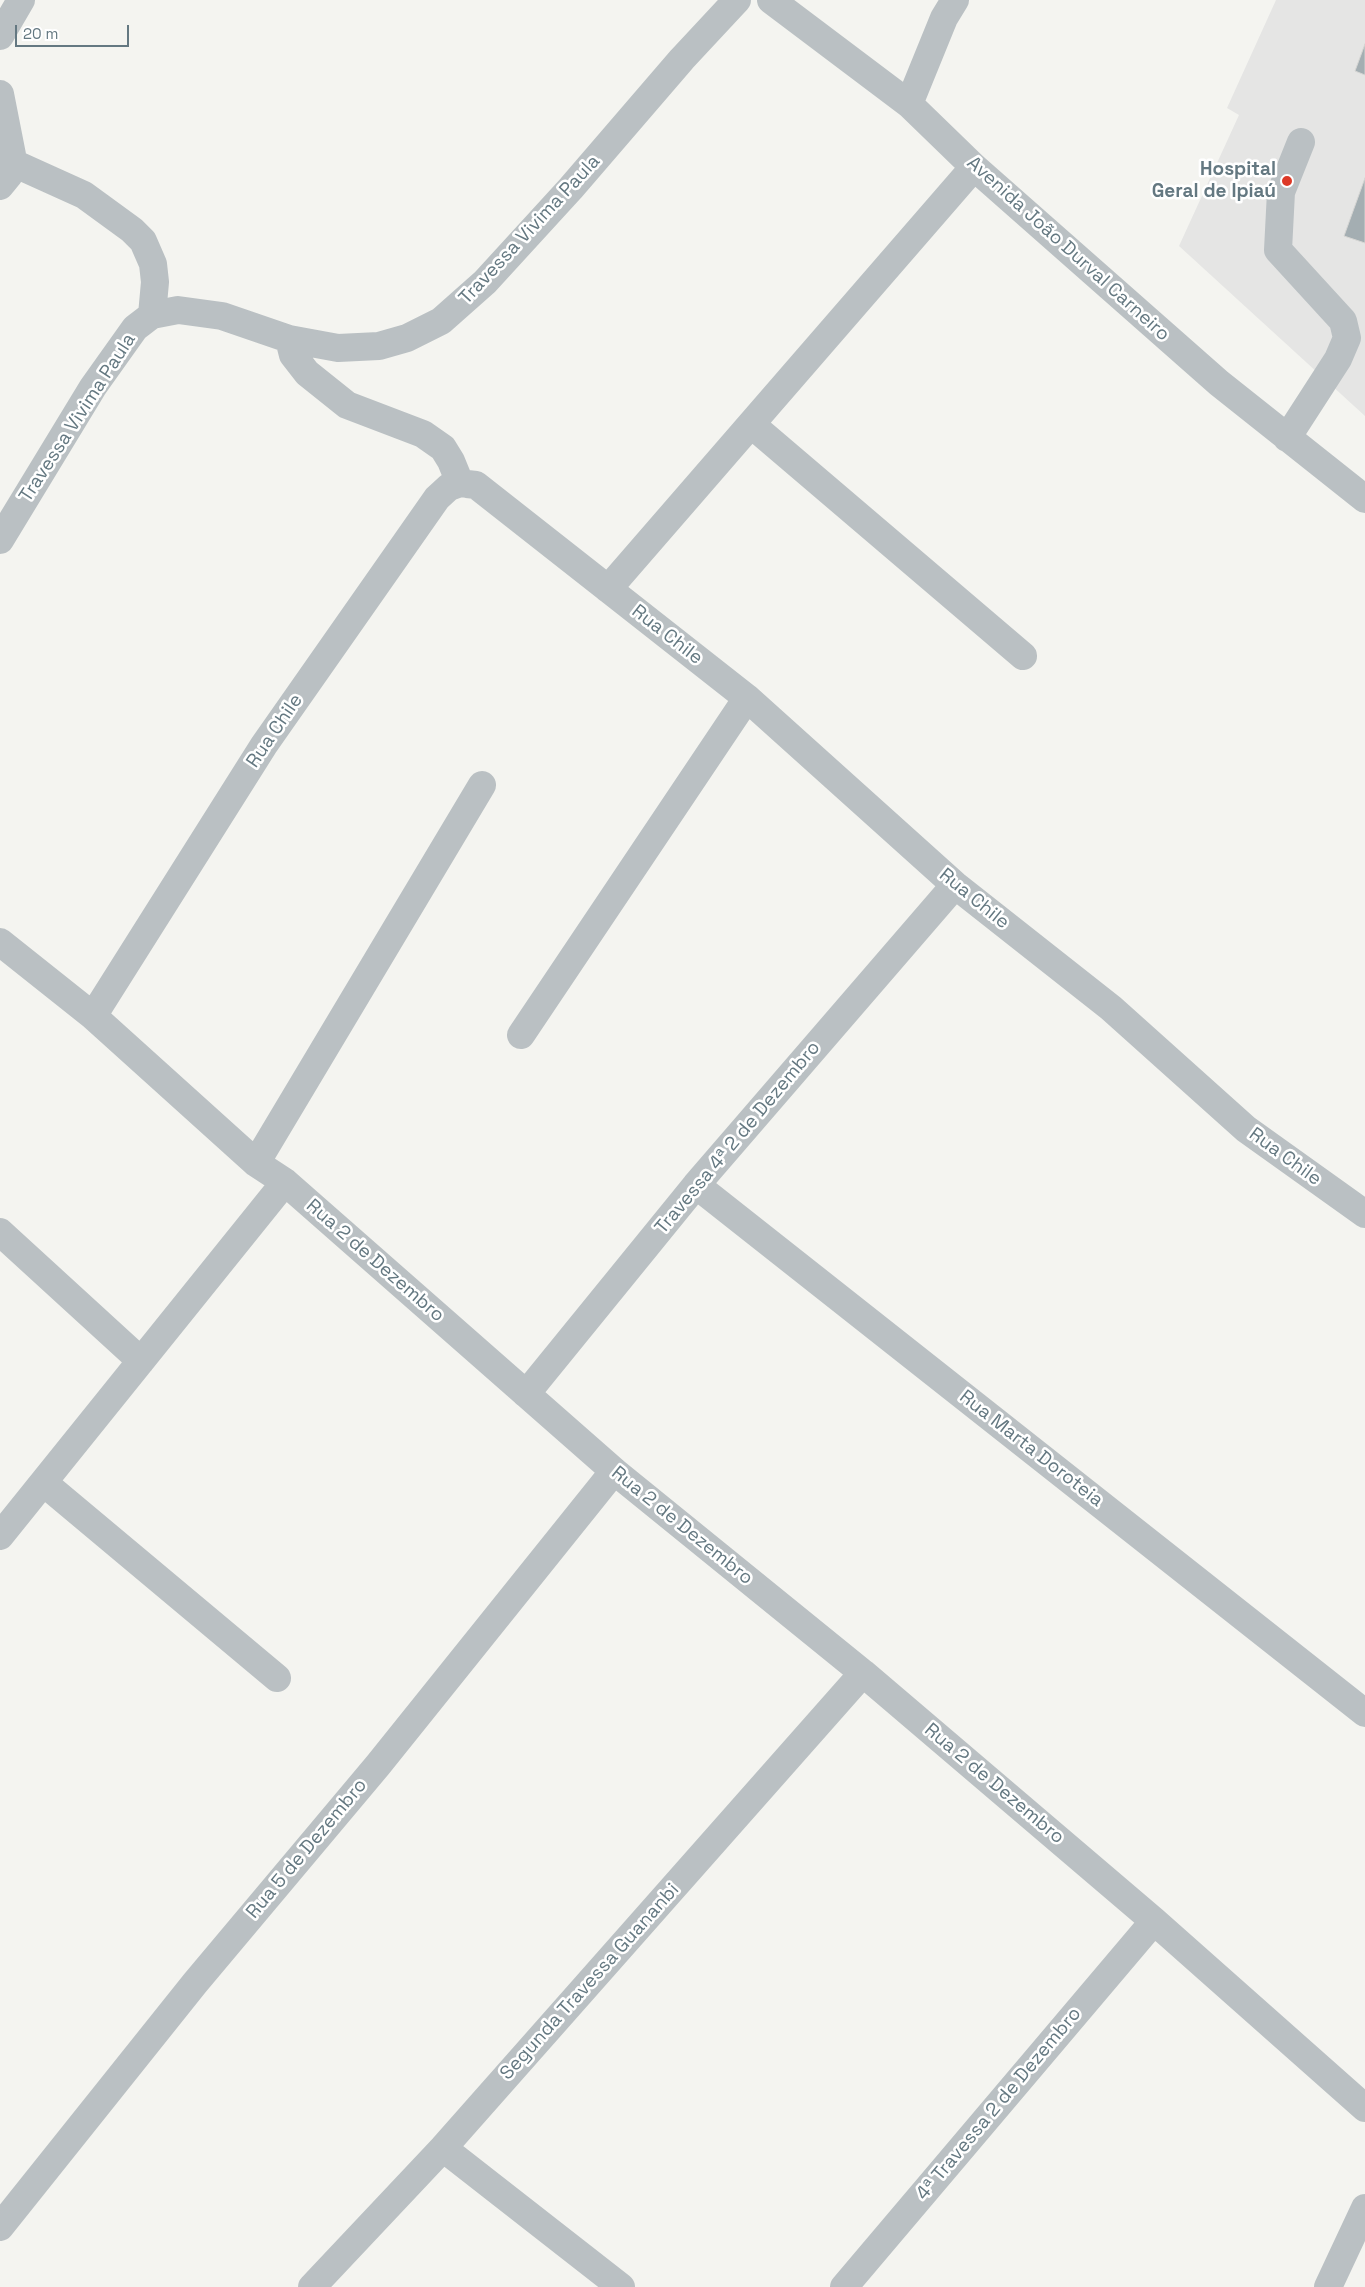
<!DOCTYPE html>
<meta charset="utf-8">
<style>
body{margin:0}
#map{position:relative;width:1365px;height:2287px;overflow:hidden;background:#f4f4f0;font-family:"Space Grotesk",sans-serif}
canvas{display:block}
.scale{position:absolute;left:15px;top:25px;width:114px;height:22px;box-sizing:border-box;border:2px solid #647881;border-top:0;padding-left:6px;font-size:15px;line-height:18px;white-space:nowrap;color:#647881;-webkit-text-stroke:4px #fff;paint-order:stroke}
</style>
<div id="map">
<canvas width="1365" height="2287"></canvas>
<div class="scale">20 m</div>
</div>
<script>
const ctx = document.querySelector('canvas').getContext('2d');
ctx.lineJoin = 'round';
function fill(path, color) { ctx.fillStyle = color; ctx.fill(path, 'evenodd'); }
const shape = rows => new Path2D(rows.map(r => 'M' + r).join(''));
function trace(path, color, width, dash) { ctx.strokeStyle = color; ctx.lineWidth = width; ctx.lineCap = dash ? 'butt' : 'round'; ctx.setLineDash(dash || []); ctx.stroke(path); }
function label(font, color, halo, rows, align = 'center') {
  ctx.font = font + ' "Space Grotesk",sans-serif'; ctx.lineWidth = 5; ctx.setLineDash([]); ctx.textBaseline = 'middle'; ctx.strokeStyle = halo; ctx.fillStyle = color; for (const [text, x, y, turn = 0] of rows) {
    ctx.save(); ctx.translate(x, y); ctx.rotate((+turn || 0) * Math.PI / 180); ctx.textAlign = isNaN(turn) ? turn : align; if (halo) ctx.strokeText(text, 0, 0); ctx.fillText(text, 0, 0); ctx.restore();
  }
}
const built = shape([
 [1276,0,1365,0,1365,416,1179,246,1239,115,1227,108]
]);
const building = shape([
 [1365,44,1365,75,1355,71,1365,44],
 [1365,178,1365,243,1344,236,1365,178]
]);
const minor = shape([
 [771,0,909,104,974,167,1219,383,1365,499],
 [0,36,21,0],
 [0,94,12,155,9,175,0,186],
 [909,104,944,18,955,0],
 [11,162,84,195,132,230,143,241,153,264,155,282,152,315],
 [289,339,293,355,307,373,347,405,423,434,443,448,451,461,460,483],
 [752,425,1023,656],
 [1287,438,1338,359,1347,338,1343,321,1278,250,1281,192,1301,142],
 [0,540,93,387,135,328,152,315,178,310,222,316,289,339,338,348,379,346,407,338,441,321,485,282,571,188,682,59,737,0],
 [608,589,974,167],
 [0,942,93,1016,256,1163,285,1182,614,1471,863,1673,1154,1921,1365,2108],
 [93,1016,264,745,437,498,449,487,460,483,467,484,476,485,747,698,955,885,1111,1008,1246,1129,1365,1214],
 [521,1035,747,698],
 [256,1163,482,785],
 [696,1185,1365,1713],
 [0,1232,141,1361],
 [526,1394,696,1185,955,885],
 [44,1483,277,1678],
 [0,1536,285,1182],
 [443,2148,621,2287],
 [0,2227,195,1983,378,1765,614,1471],
 [312,2287,443,2148,863,1673],
 [844,2287,1154,1921],
 [1328,2287,1365,2208]
]);
const markers = [
 [1287,181,6,"#dd3927"]
];
const poiNames = [
 ["Hospital",1276,170],
 ["Geral de Ipiaú",1276,192]
];
const streetNames = [
 ["Travessa Vivima Paula",530,230,-47],
 ["Avenida João Durval Carneiro",1068,249,42],
 ["Travessa Vivima Paula",78,418,-57],
 ["Rua Chile",667,635,38],
 ["Rua Chile",275,731,-56],
 ["Rua Chile",974,899,39],
 ["Travessa 4ª 2 de Dezembro",738,1138,-50],
 ["Rua Chile",1285,1157,36],
 ["Rua 2 de Dezembro",375,1261,41],
 ["Rua Marta Doroteia",1031,1449,38],
 ["Rua 2 de Dezembro",682,1526,39],
 ["Rua 2 de Dezembro",994,1784,40],
 ["Rua 5 de Dezembro",307,1849,-50],
 ["Segunda Travessa Guananbi",590,1982,-48],
 ["4ª Travessa 2 de Dezembro",999,2104,-50]
];
fill(built, '#e5e5e4');
fill(building, '#a4aeb2');
trace(building, '#d5d5d3', 1);
trace(minor, '#bac0c3', 28);
for (const [x, y, r, color] of markers) { const dot = new Path2D(); dot.arc(x, y, r, 0, 2 * Math.PI); ctx.fillStyle = color; ctx.fill(dot); trace(dot, '#fff', 2); }
label('bold 19px', '#647881', '#fff', poiNames, 'right');
label('19px', '#647881', '#fff', streetNames);
</script>
